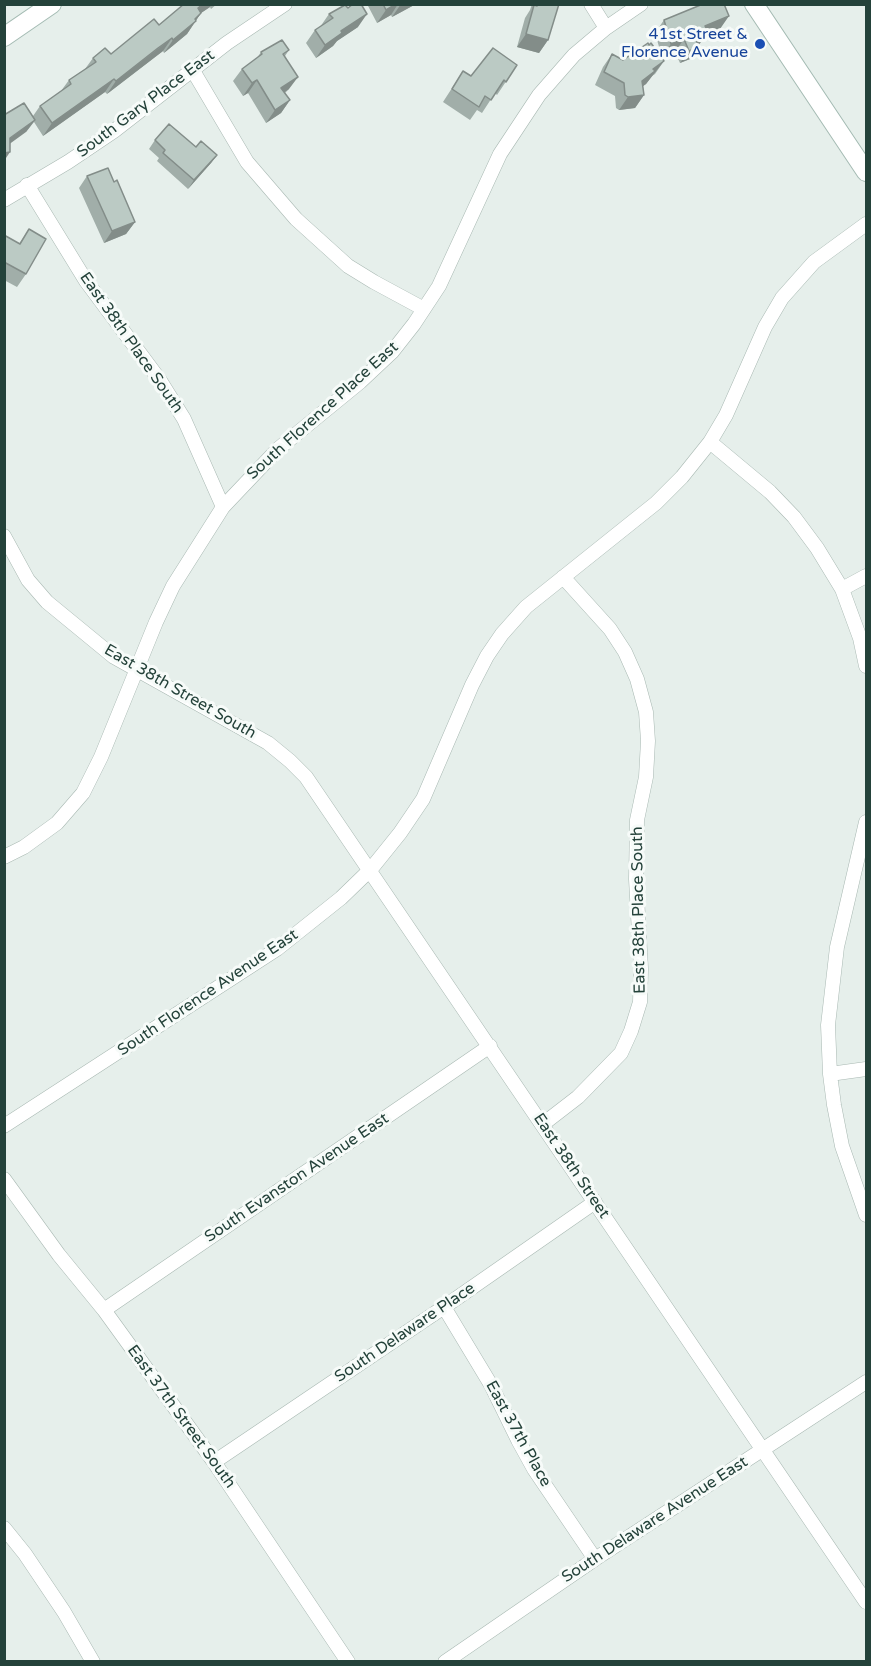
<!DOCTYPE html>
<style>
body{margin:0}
#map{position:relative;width:871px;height:1666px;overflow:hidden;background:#e6efeb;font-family:"Varela Round",sans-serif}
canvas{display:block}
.frame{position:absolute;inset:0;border:6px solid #24423a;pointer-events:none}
</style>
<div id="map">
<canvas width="871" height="1666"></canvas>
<div class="frame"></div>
</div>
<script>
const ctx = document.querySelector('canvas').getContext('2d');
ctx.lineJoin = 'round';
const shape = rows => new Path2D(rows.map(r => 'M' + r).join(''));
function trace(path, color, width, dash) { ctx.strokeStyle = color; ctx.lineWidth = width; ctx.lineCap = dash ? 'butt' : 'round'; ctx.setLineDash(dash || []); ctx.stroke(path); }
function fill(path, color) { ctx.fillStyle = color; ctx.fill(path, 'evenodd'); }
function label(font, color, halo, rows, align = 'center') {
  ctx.font = font + ' "Varela Round",sans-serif'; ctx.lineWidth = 6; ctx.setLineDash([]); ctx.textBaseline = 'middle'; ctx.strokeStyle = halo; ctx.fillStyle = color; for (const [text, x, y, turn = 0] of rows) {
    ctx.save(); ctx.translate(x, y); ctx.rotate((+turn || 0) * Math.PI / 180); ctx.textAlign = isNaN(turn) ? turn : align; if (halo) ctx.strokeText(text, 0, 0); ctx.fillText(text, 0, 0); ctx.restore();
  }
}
const street = shape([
 [591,4,606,28],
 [192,69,247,162,296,219,348,266,374,282,424,309],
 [27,185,86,281,159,379,184,419,223,507],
 [4,200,68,162,114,131,227,43,285,4],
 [710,442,770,492,794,517,817,548,842,589,860,638,866,666],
 [4,536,28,580,47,602,114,657,268,743,290,761,306,777,866,1602],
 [842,589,866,576],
 [866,822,837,947,828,1025,830,1074,834,1105,842,1146,866,1215],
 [4,857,24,847,57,823,83,793,101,757,156,622,173,586,223,507,278,449,360,382,392,352,414,324,439,286,500,154,539,95,574,55,606,28,641,4],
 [830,1074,866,1069],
 [543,1124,578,1097,621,1053,631,1031,640,1002,641,969,636,879,637,820,646,777,648,741,646,712,637,679,625,652,610,629,563,577],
 [4,1126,277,949,341,898,371,869,400,833,423,799,472,685,487,656,502,634,526,607,656,503,682,477,710,442,726,415,765,327,782,298,814,262,866,224],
 [4,1179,59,1255,104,1310,214,1462,348,1662],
 [444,1307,491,1385,518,1440,534,1469,595,1559],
 [104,1310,490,1046],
 [214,1462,444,1307,595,1202],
 [4,1528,25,1554,64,1612,93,1662],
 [445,1662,595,1559,866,1382]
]);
const secondary = shape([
 [754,4,866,172],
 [4,37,52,4]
]);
const wall = shape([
 [184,4,217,4,211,9,210,7,201,13,187,34,164,53,163,51,107,94,105,92,43,136,34,122,26,132,4,115,33,116,40,106,61,91,69,80,85,69,93,58,111,54,159,25],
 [367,4,416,4,392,17,391,15,377,23],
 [532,4,559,4,548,40,539,53,517,47,525,18,530,10],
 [329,14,358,27,337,41,333,46,316,58,306,43,315,30,320,27],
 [664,20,720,29,706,34,698,45,690,59,680,63,675,52,662,57,655,33],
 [289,50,285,56,289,89,285,93,290,100,281,113,266,123,248,93,243,96,233,81,242,69,257,58,261,52],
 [612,54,623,60,664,61,655,74,652,76,646,84,643,86,644,95,635,108,619,110,616,108,615,96,595,85,603,67],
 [517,65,497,95,495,93,482,113,477,110,470,120,443,102,463,71,471,76],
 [155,140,196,147,217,155,211,163,188,189,157,161,159,158,149,149],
 [87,176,114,182,135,222,126,234,104,243,79,188],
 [29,229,26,274,17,287,4,280,4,235,19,244]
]);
const shadedWall = shape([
 [203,4,211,4,210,7,189,21,198,8],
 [396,4,398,4,391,15,377,23,386,10],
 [401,4,416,4,392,17],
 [201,13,187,34,164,53,173,40],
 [367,14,358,27,337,41,333,46,316,58,325,45,341,31],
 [729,16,720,29,706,34,699,45,688,49,695,37,705,26],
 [526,34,548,40,539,53,517,47],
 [172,38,163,51,107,94,116,81],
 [684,39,675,52,662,57,671,44],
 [699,47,690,59,680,63,689,51],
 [664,61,646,84,633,93,642,81,653,69],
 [298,77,289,89,272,101,281,88],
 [114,79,105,92,43,136,52,123],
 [257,80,248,93,243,96,252,83],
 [644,95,635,108,619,110,628,97],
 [290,100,281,113,266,123,275,110],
 [35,120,26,132,4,148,10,138],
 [10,152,4,161,4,153],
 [217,155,211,163,188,189,194,180],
 [135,222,126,234,104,243,112,231]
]);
const building = shape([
 [184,4,203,4,198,8,201,13,195,19,196,21,173,40,172,38,158,48,116,81,114,79,52,123,40,106,71,84,69,80,96,62,93,58,105,48,111,54,154,19,159,25,184,4],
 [353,4,361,4,367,14,341,31,342,33,325,45,315,30,333,18,329,14,345,5,348,8,353,4],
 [383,4,396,4,386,10,383,4],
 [537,4,559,4,548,40,526,34,534,5,537,6,537,4],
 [703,4,724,4,729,16,705,26,708,32,695,37,699,47,689,51,684,39,671,44,664,20,703,4],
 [282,40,289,50,283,54,298,77,281,88,290,100,275,110,257,80,252,83,242,69,262,54,261,52,282,40],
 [648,43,649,45,651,43,664,61,653,69,655,71,642,81,644,95,628,97,625,95,624,83,604,72,612,54,623,60,648,43],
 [493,48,517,65,506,82,504,80,491,100,485,96,479,107,452,89,463,71,471,76,493,48],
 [24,103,35,120,10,138,10,152,4,153,4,115,24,103],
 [169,124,196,147,201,141,217,155,194,180,163,153,165,150,155,140,169,124],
 [108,168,114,182,117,180,135,222,112,231,87,176,108,168],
 [29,229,46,239,26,274,4,262,4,235,20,244,29,229]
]);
const markers = [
 [760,44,6,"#1a4fb4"]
];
const transitNames = [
 ["41st Street &",748,35],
 ["Florence Avenue",748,53]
];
const streetNames = [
 ["South Gary Place East",146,104,-37],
 ["East 38th Place South",131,343,55],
 ["South Florence Place East",323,411,-42],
 ["East 38th Street South",180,692,30],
 ["East 38th Place South",639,910,-91],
 ["South Florence Avenue East",208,993,-34],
 ["East 38th Street",571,1166,56],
 ["South Evanston Avenue East",297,1178,-34],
 ["South Delaware Place",405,1333,-34],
 ["East 37th Street South",181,1417,54],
 ["East 37th Place",518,1434,61],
 ["South Delaware Avenue East",655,1520,-33]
];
trace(street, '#a8b8b2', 15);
trace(secondary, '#a4bbb3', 20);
trace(street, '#fff', 14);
trace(secondary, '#fff', 18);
fill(wall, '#a1aea9');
fill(shadedWall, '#838d89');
fill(building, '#bbcac4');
trace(building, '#838d89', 1.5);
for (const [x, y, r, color] of markers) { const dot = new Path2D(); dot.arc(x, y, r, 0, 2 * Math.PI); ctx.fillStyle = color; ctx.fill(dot); trace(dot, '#f7fbf9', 2); }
label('16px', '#164399', '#f7fbf9', transitNames, 'right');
label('16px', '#24423a', '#f7fbf9', streetNames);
</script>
